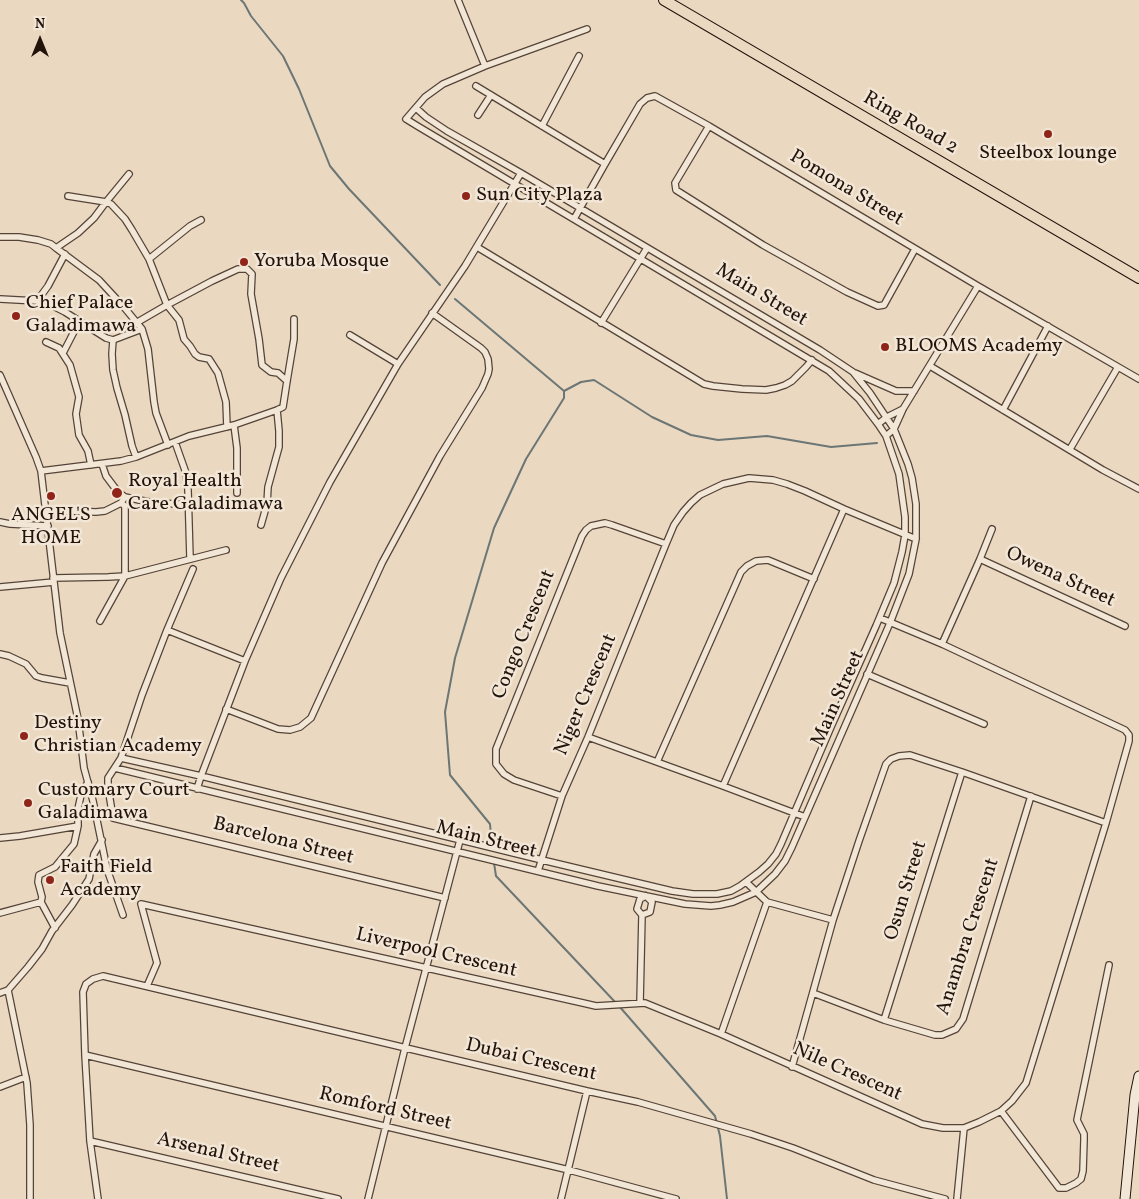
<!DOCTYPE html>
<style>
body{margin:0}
#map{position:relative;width:1139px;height:1199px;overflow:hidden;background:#ebd8c0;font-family:Vollkorn,serif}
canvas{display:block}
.north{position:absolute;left:15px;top:15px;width:50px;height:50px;-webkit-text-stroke:4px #f2e6d6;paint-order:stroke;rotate:0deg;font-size:14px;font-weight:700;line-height:20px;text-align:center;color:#22130b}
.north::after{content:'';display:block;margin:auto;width:18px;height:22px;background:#22130b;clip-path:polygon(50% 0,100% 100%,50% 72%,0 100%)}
</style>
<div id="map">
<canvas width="1139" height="1199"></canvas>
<div class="north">N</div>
</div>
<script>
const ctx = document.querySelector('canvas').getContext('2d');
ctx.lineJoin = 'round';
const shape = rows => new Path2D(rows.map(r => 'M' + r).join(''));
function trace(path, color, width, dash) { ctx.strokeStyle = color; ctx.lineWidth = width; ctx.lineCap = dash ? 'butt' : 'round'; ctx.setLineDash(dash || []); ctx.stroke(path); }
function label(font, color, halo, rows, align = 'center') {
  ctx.font = font + ' Vollkorn,serif'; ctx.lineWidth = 5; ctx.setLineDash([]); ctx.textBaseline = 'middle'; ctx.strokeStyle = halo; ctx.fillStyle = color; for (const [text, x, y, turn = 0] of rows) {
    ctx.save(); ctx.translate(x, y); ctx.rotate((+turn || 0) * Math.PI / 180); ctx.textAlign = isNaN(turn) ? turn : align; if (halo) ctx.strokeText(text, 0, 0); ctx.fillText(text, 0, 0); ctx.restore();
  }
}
const stream = shape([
 [241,0,244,3,251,16,283,56,299,89,330,166,349,189,440,285],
 [455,299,564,391,564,398,526,459,494,528,455,658,445,712,450,775,490,824,492,846],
 [564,391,581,382,594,380,652,417,691,435,718,440,767,436,831,447,877,443],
 [494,863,496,876,616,1003],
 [619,1006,715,1116,720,1136,727,1199]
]);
const street = shape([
 [458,0,485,66],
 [476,86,605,164],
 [478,115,491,95],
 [542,126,579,56],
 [709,126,675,183,676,190,763,245,847,292,878,306,884,305,915,249],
 [68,196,106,202,111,204,125,219,132,230,149,259,167,305,179,320,184,339,190,346,195,354,199,357,209,359,218,373,226,402,227,427],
 [574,219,605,164,640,104,647,98,655,96,709,126,978,286,1139,379],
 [0,237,19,237,38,240,51,244,56,248,99,280,123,306,142,329,148,349,154,402,156,413,168,445],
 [477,247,704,384,713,386,742,389,766,390,776,388,785,385,792,381,806,367,812,360],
 [56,248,78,233,94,218,106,202,129,174],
 [149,259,190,226,201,220],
 [0,299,37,301,53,306,65,312,106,338,113,340,142,329],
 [37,301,48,286,65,254],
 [136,323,167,305,212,281,238,269,247,269,252,274,251,294,259,339,262,365,271,372,278,373,287,381],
 [601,323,647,248],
 [350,335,398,364],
 [113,340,112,354,113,370,117,388,125,415,132,446,136,457],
 [46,342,59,348,70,365,79,397,76,414,79,435,88,451,91,465],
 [63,353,79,322],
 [930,366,1103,470,1139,489],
 [855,373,896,391,914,391],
 [0,375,36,457,41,471,60,633,78,719,84,768,93,801,107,869,123,915],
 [1003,410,1048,326],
 [878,424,887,417,903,409],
 [234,425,237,448,237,493],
 [886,436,894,429,903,409,978,286],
 [175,442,186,473,188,490,190,558],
 [1070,449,1118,367],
 [102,464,106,476,118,492,125,497,154,503,225,506,267,504],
 [41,471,121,461,136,457,189,436,234,425,277,410,283,407,287,381,294,339,294,319],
 [47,513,74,511,96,512,105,511,121,503,123,500],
 [0,522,10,524,48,526],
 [261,525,267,504,268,487,279,447,279,431,277,410],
 [980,559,1125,626],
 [53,578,108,577,125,576,226,550],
 [0,587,54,582],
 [100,621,125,576,125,506,121,503],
 [167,630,193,569],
 [942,644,980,559,992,529],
 [0,654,9,656,26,664,36,676,42,678,70,683],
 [245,661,167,630,142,695,121,758,108,778,108,787,113,818,445,898],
 [867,674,984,724],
 [226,709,278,729,290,730,300,727,311,718,382,563,440,456,482,388,488,374,489,369,488,359,485,352,481,348,432,313],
 [588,737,723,786,805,817],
 [121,758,201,776,542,860,672,891,693,894,717,894,731,891,740,886,759,872,768,864,776,854,781,844,831,727,876,626,894,583,902,552,905,535,905,517,899,474,886,436,878,424,859,399,829,371,419,127,406,119,425,97,443,84,485,66,587,29],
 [657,762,741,572,747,566,756,561,768,560,814,579],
 [115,768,598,886,685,904,711,906,720,905,733,902,756,892,775,874,785,861,792,847,890,623,909,574,916,539,916,504,912,478,908,464,894,429,870,393,853,372,820,350,521,173,447,131,426,117,416,108],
 [723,786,844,509],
 [197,789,201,776,245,661,281,578,330,482,398,364,465,266,521,173],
 [562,796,514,780,504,774,496,764,496,749,582,536,586,530,591,526,605,523,612,525,666,544],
 [0,838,20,836,78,826,78,809,81,795,88,782],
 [538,871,562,796,588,737,666,544,674,525,683,512,691,503,700,495,723,484,749,478,773,480,787,484,805,491,844,509,916,539],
 [746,882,767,902,833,920],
 [646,896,652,902,650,912,642,915,637,909,640,899,646,896],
 [41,902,42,897,38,882,39,875,55,867,74,844,78,826],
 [0,913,41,902,55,928],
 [147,986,157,963,141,904,583,1003,596,1006,645,1003,721,1034,922,1124,943,1128,964,1128,979,1122,1001,1111,1012,1101,1026,1083,1106,823,1129,741,1129,735,1125,730,942,644,880,618],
 [8,990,27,1083,30,1125,30,1199],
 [0,993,8,990,28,967,42,949,52,931,72,905,89,879,94,854,102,840],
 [813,993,884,1020,935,1035,942,1035,956,1029,963,1019,1031,796],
 [640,1003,642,915],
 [884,1020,962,772],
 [721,1034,767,902],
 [85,1055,569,1170,676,1199],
 [792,1067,833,920,859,841,886,764,891,759,899,756,910,755,962,772,1106,823],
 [0,1087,26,1077],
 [1001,1111,1059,1188,1066,1188,1076,1183,1081,1179,1083,1171,1084,1140,1084,1134,1077,1120,1078,1115,1109,965],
 [90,1141,338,1199],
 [98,1199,90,1141,85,1055,83,992,86,984,93,979,103,976,587,1091,638,1102,751,1134,793,1148,874,1180,945,1199],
 [368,1199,405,1048,460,840],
 [561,1199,587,1091],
 [957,1199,964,1128]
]);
const secondary = shape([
 [1125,1199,1135,1095,1139,1076]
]);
const primary = shape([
 [664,0,1139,278]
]);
const markers = [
 [1048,134,5,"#8f2418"],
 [466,196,5,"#8f2418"],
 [244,262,5,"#8f2418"],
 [16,316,5,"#8f2418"],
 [885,347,5,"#8f2418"],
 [117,493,6,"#8f2418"],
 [51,496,5,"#8f2418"],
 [24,736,5,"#8f2418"],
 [28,803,5,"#8f2418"],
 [50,880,5,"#8f2418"]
];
const streetNames = [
 ["Ring Road 2",910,124,30],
 ["Pomona Street",846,189,31],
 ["Main Street",761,296,31],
 ["Owena Street",1060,578,25],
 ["Congo Crescent",525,635,-68],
 ["Niger Crescent",587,695,-67],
 ["Main Street",839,699,-66],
 ["Main Street",486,841,14],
 ["Barcelona Street",283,842,14],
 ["Osun Street",907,891,-73],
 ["Anambra Crescent",969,937,-72],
 ["Liverpool Crescent",436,954,13],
 ["Dubai Crescent",531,1061,13],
 ["Nile Crescent",847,1073,24],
 ["Romford Street",385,1110,13],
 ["Arsenal Street",218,1154,13]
];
const poiNames = [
 ["Steelbox lounge",1048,154,"center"],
 ["Sun City Plaza",476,196],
 ["Yoruba Mosque",254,262],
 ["Chief Palace",26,304],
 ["Galadimawa",26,327],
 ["BLOOMS Academy",895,347],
 ["Royal Health",128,482],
 ["Care Galadimawa",128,505],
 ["ANGEL'S",51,516,"center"],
 ["HOME",51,539,"center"],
 ["Destiny",34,724],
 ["Christian Academy",34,747],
 ["Customary Court",38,791],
 ["Galadimawa",38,814],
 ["Faith Field",60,868],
 ["Academy",60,891]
];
trace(stream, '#6b7675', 2);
trace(street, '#544438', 8);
trace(secondary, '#22130b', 11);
trace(primary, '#22130b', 12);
trace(street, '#f2e6d6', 5.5);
trace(secondary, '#f2e6d6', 9);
trace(primary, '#ebd8c0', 10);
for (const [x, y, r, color] of markers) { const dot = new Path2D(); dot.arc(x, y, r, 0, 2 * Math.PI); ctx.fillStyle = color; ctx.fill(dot); trace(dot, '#f2e6d6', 2); }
label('20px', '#22130b', '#f2e6d6', streetNames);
label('20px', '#22130b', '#f2e6d6', poiNames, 'left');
</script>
